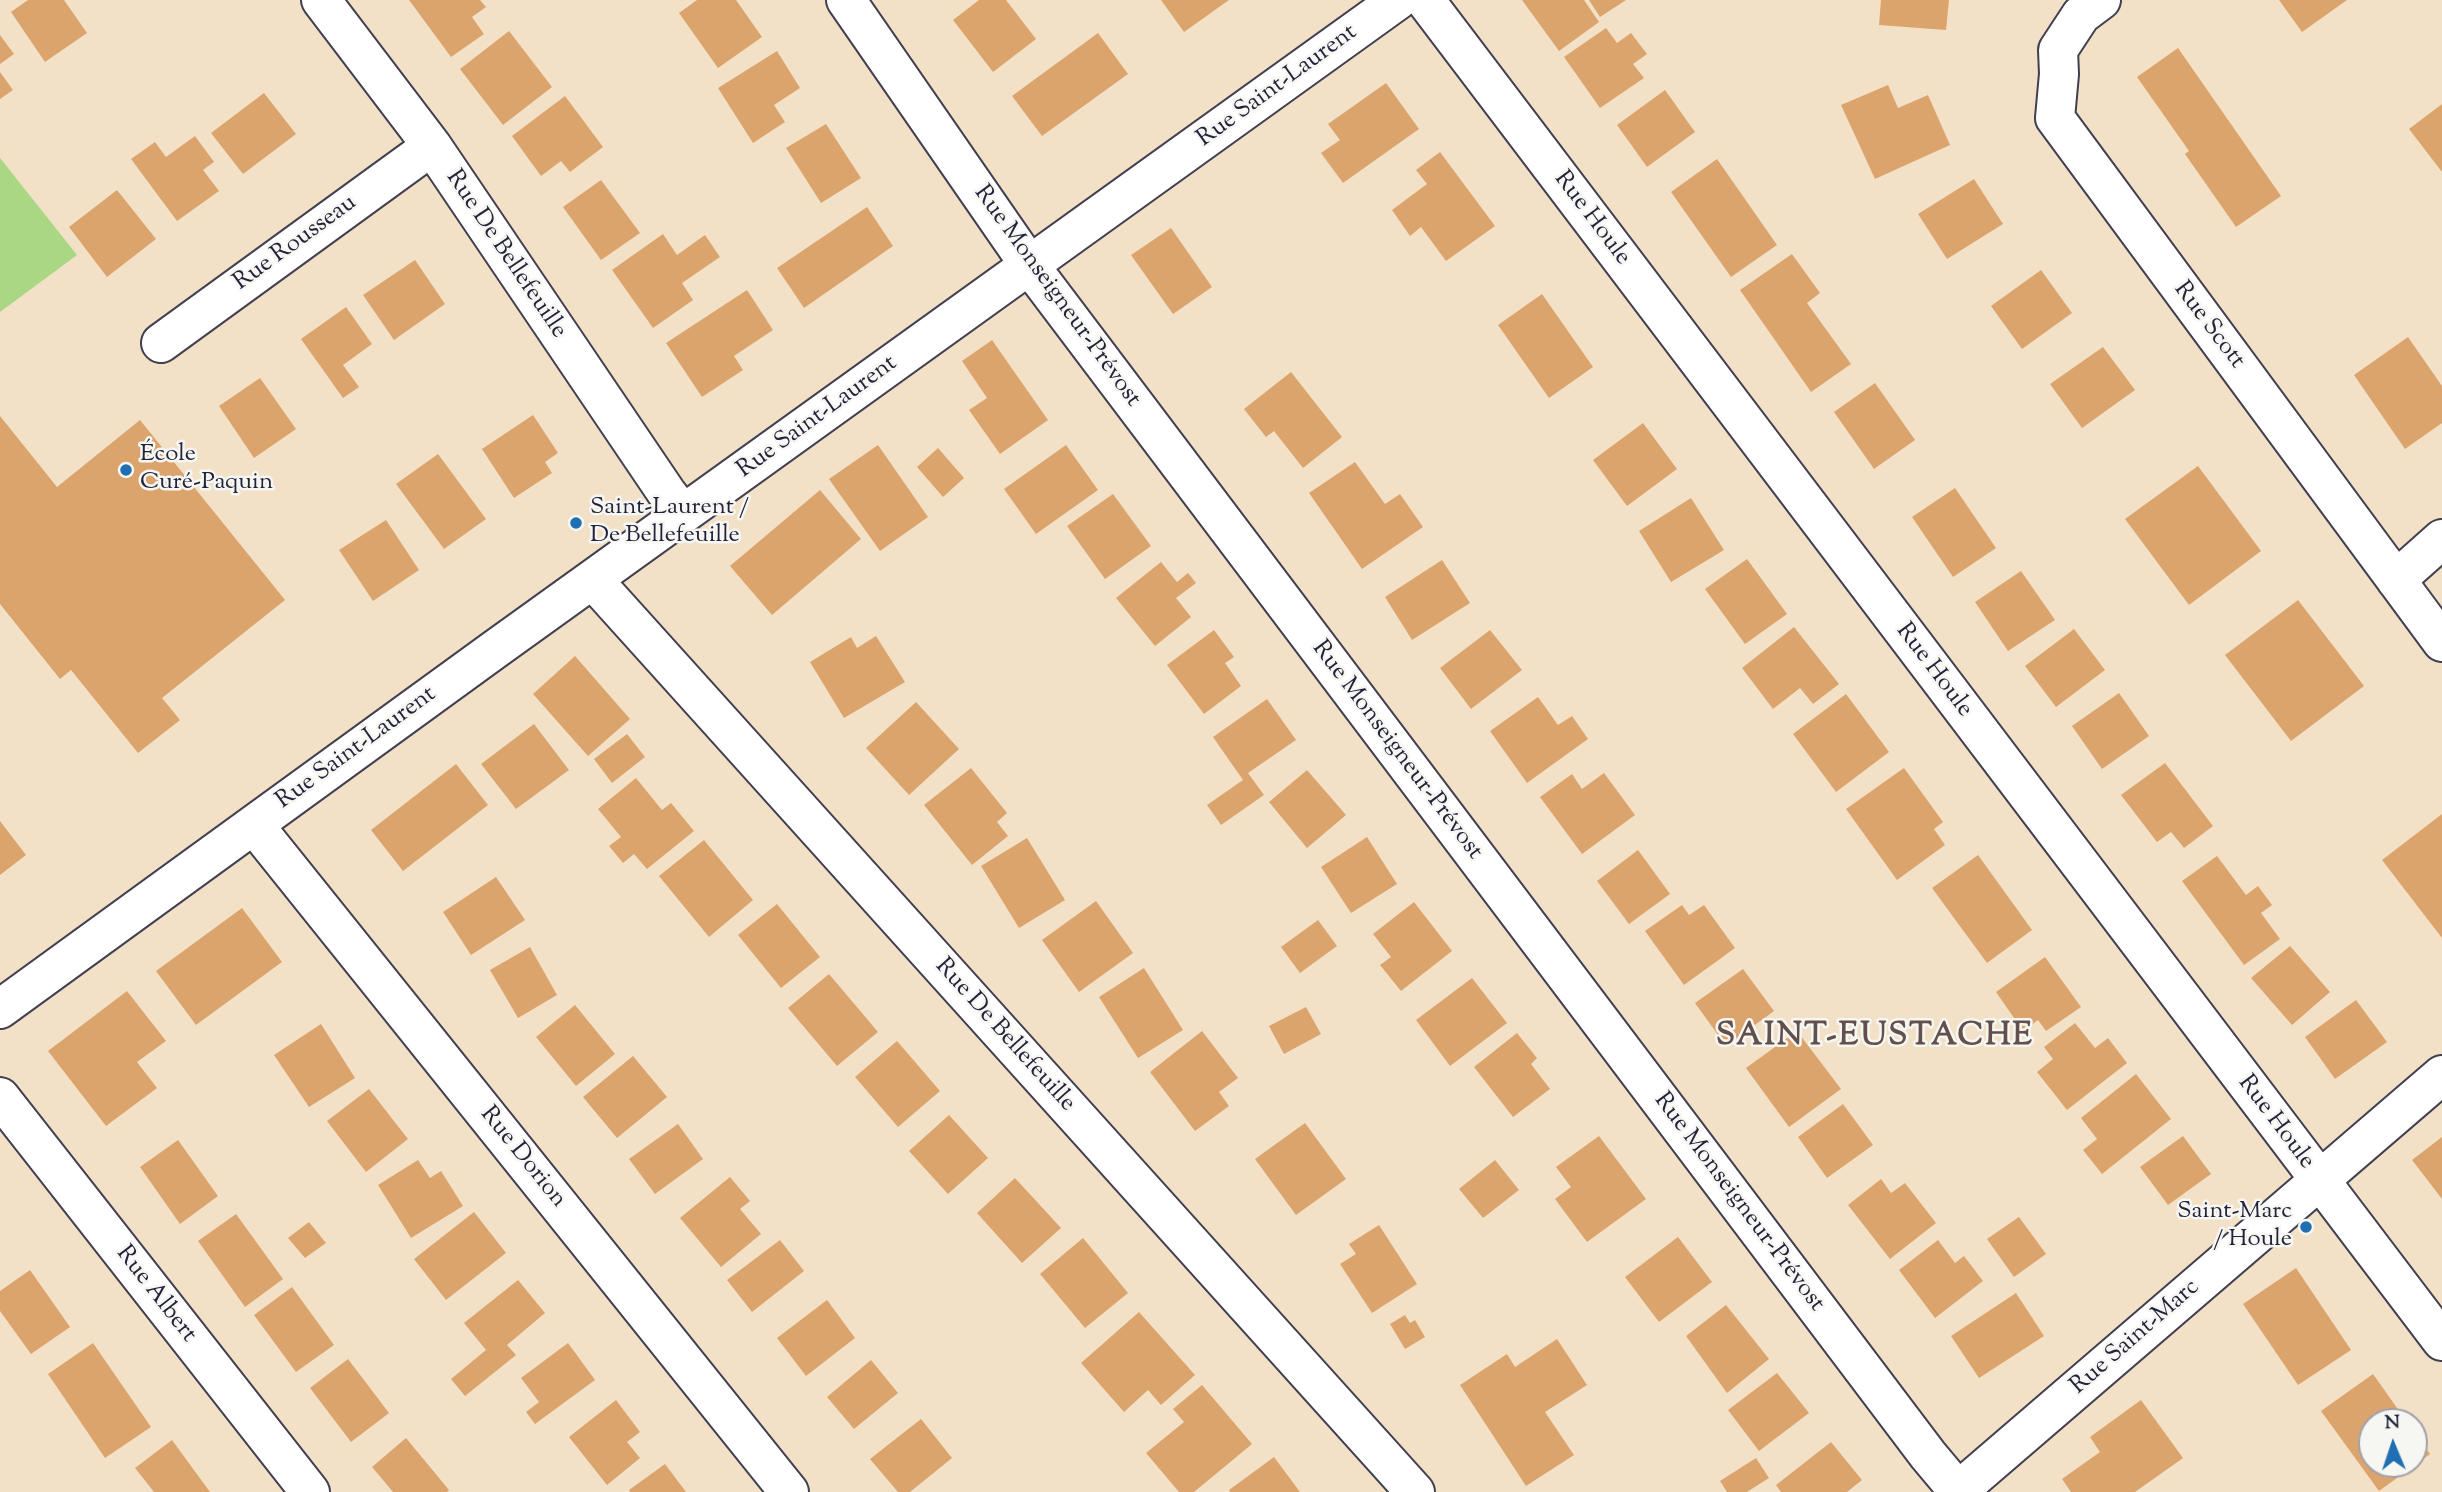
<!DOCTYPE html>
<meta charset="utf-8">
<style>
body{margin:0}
#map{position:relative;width:2442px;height:1492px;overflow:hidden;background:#f2e1c7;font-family:"Sorts Mill Goudy",serif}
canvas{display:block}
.north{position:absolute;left:2358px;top:1408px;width:70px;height:70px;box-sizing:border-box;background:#f6f6f2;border:2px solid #a1a1a9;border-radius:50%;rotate:358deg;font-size:19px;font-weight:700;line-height:28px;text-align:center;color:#22223b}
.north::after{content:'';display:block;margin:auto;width:24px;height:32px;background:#1f6fb2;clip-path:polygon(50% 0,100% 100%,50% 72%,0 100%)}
</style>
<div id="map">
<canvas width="2442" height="1492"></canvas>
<div class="north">N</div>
</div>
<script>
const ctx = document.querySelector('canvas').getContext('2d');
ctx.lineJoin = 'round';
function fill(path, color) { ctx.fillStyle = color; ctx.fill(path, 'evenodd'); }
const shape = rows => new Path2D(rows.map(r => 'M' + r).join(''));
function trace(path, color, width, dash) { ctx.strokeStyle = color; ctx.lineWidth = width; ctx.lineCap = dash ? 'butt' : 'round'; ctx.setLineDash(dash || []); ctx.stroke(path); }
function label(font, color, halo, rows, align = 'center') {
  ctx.font = font + ' "Sorts Mill Goudy",serif'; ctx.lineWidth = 5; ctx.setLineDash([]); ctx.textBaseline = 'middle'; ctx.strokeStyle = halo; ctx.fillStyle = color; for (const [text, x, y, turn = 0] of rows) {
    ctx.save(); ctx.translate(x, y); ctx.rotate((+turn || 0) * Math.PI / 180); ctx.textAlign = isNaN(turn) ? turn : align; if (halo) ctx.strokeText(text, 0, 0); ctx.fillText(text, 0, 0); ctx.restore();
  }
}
const green = shape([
 [0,158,77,255,0,312]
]);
const building = shape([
 [28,0,64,0,87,33,45,62,11,12],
 [409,0,480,0,486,7,472,17,484,34,451,57],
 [697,0,736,0,762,37,718,68,679,13],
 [979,0,1006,0,1036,39,993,72,953,20],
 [1161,0,1229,0,1184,32],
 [1522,0,1584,0,1599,22,1559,51],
 [1589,0,1626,0,1600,17],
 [1881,0,1949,0,1946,30,1879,25],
 [2279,0,2347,0,2302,32],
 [1606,28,1617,43,1631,33,1647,54,1633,64,1644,78,1600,108,1564,57],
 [509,31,552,87,503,125,460,69],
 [1098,33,1128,74,1042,136,1012,96],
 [0,35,14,54,0,64],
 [2178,48,2281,196,2236,227,2185,154,2189,151,2137,77],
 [777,51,800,88,774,105,785,122,753,143,718,88],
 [0,72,13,90,0,99],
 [1386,83,1419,129,1343,183,1321,153,1340,140,1328,124],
 [1888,85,1898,108,1928,95,1950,145,1875,179,1841,105],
 [1665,90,1695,132,1647,167,1617,125],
 [264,93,296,134,243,174,211,133],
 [565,96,603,147,570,172,561,161,541,176,512,136],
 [2442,104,2442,172,2409,129],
 [826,124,861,178,821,203,786,148],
 [195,136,214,162,203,170,219,191,177,221,131,159,155,142,166,157],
 [1440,152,1495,226,1446,261,1421,227,1410,236,1392,210,1427,184,1416,170],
 [1717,159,1777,245,1731,277,1671,192],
 [1974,179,2003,224,1947,259,1918,214],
 [601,180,640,233,601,260,563,207],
 [117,190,156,239,107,277,69,227],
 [867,207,893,246,804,308,777,268],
 [1171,228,1212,287,1173,314,1131,255],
 [663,234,677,255,705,235,720,257,682,283,693,300,653,328,612,270],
 [1792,254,1820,293,1807,303,1851,364,1811,392,1740,290],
 [415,260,445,304,394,340,363,295],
 [2041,270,2072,313,2022,349,1991,306],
 [747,290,773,330,734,356,743,370,702,397,666,343],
 [1542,294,1593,367,1549,398,1498,325],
 [346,307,372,344,343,365,359,387,343,398,301,339],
 [2408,337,2442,386,2442,423,2405,449,2354,375],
 [992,340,1048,420,1000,454,969,410,987,398,962,361],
 [2103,347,2135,390,2082,428,2050,384],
 [1291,372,1342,437,1303,468,1274,431,1266,437,1244,409],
 [260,378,296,429,254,458,219,406],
 [1875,383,1915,440,1874,469,1834,412],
 [533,415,558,453,545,462,552,473,514,498,482,449],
 [0,416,57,487,140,420,285,600,162,698,180,720,138,753,71,670,60,679,0,604],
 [1643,423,1677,469,1627,506,1593,460],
 [878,445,928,517,880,551,829,479],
 [1066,445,1098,490,1036,534,1004,489],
 [938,448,964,478,943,497,917,467],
 [438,454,486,519,444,549,396,484],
 [1355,462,1385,504,1400,494,1423,527,1362,569,1309,493],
 [2198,466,2261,551,2189,605,2125,519],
 [1955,488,1996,548,1953,577,1912,517],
 [820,490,861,539,772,615,730,566],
 [1113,494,1151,546,1105,579,1067,526],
 [1691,498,1724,550,1671,582,1639,531],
 [386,520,419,570,373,601,339,550],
 [1747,559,1787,614,1745,644,1705,589],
 [1442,560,1470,603,1412,640,1385,597],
 [1161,562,1177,582,1188,573,1196,583,1176,598,1191,617,1155,646,1116,598],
 [2021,571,2055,620,2008,651,1975,602],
 [2298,600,2364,686,2291,741,2225,655],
 [1794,627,1839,684,1813,704,1800,688,1773,709,1742,668],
 [2074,629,2105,670,2056,707,2025,666],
 [1214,630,1234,657,1225,663,1241,686,1204,714,1167,665],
 [1490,630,1522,670,1471,709,1440,668],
 [876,636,905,682,844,718,810,662,851,637,857,648],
 [575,656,630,719,588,756,533,694],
 [2119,693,2149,736,2102,769,2072,726],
 [1846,694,1889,752,1836,792,1793,734],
 [1538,697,1558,725,1572,716,1588,739,1527,783,1490,731],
 [1267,699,1296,740,1248,773,1264,795,1221,825,1207,805,1243,780,1213,737],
 [916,702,959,749,909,795,866,748],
 [534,724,569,770,516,809,481,764],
 [627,734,645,757,612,783,594,759],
 [2165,763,2213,826,2184,848,2171,832,2157,842,2121,795],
 [456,764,488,805,403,871,371,830],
 [971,768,1007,813,997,822,1008,836,972,865,924,805],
 [1904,768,1943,822,1934,829,1945,845,1897,880,1846,809],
 [1307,770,1346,815,1307,848,1269,802],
 [1604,773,1635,815,1582,854,1540,797,1572,774,1582,789],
 [636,778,662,810,671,803,694,831,647,869,634,854,623,863,609,846,621,837,598,809],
 [2442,814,2442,938,2382,860],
 [0,821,26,855,0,875],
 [1367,837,1397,884,1351,913,1321,867],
 [1027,838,1065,900,1019,928,981,866],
 [704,840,753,900,709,937,659,876],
 [1638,850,1670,894,1629,924,1597,881],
 [1978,855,2032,930,1987,963,1932,888],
 [2217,856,2246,895,2258,886,2272,905,2261,913,2280,939,2244,965,2182,881],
 [496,877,525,920,471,955,443,912],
 [1096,901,1133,953,1079,992,1042,940],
 [1414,902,1452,951,1401,991,1380,965,1391,957,1373,934],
 [777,904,820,957,781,988,738,935],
 [1682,905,1689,915,1704,905,1735,948,1684,985,1645,931],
 [242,908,282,962,196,1025,156,971],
 [1318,920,1337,946,1300,973,1281,947],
 [2290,946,2330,992,2292,1025,2251,978],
 [530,947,557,995,518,1018,490,970],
 [2045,957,2081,1007,2046,1031,2038,1020,2023,1031,1996,992],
 [1144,968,1183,1030,1138,1058,1099,997],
 [1743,969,1774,1011,1726,1046,1695,1003],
 [829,974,878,1032,837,1066,788,1008],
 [1472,978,1507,1023,1450,1066,1416,1020],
 [127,991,166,1041,137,1062,157,1088,106,1126,48,1051],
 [2356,1000,2387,1042,2335,1079,2305,1037],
 [575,1005,615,1054,576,1086,536,1037],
 [1306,1007,1321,1034,1284,1054,1269,1026],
 [2075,1023,2095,1048,2108,1038,2127,1063,2067,1110,2037,1072,2053,1059,2044,1047],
 [321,1024,355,1078,309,1107,274,1055],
 [1202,1031,1238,1078,1219,1092,1229,1106,1195,1131,1150,1072],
 [1797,1031,1841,1089,1789,1127,1746,1068],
 [1517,1033,1537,1058,1531,1064,1550,1089,1513,1117,1474,1067],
 [897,1041,940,1091,898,1127,855,1077],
 [633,1056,667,1097,617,1138,583,1097],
 [2136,1074,2171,1119,2102,1174,2083,1150,2097,1139,2081,1118],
 [369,1089,408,1139,366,1172,327,1121],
 [1843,1104,1873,1145,1827,1178,1798,1137],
 [949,1115,988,1158,948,1194,909,1151],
 [1305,1123,1346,1179,1296,1215,1255,1159],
 [678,1124,703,1159,655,1194,629,1159],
 [1599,1136,1646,1199,1587,1242,1555,1199,1571,1187,1556,1167],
 [2183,1136,2211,1174,2168,1205,2140,1167],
 [2442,1137,2442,1199,2412,1160],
 [178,1140,218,1196,180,1224,140,1167],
 [418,1160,430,1178,441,1171,463,1206,411,1238,378,1185],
 [1495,1160,1519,1190,1483,1218,1459,1189],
 [730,1177,750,1201,740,1209,761,1234,721,1267,680,1218],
 [1015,1178,1061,1228,1022,1263,977,1213],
 [1881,1179,1891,1193,1905,1183,1936,1223,1890,1259,1848,1205],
 [474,1212,506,1253,446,1300,414,1259],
 [236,1214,283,1279,245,1307,198,1241],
 [2019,1217,2046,1254,2014,1277,1987,1239],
 [309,1222,326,1243,305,1258,288,1238],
 [1379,1225,1417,1284,1372,1313,1340,1264,1356,1254,1349,1244],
 [1678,1237,1712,1282,1659,1322,1625,1277],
 [1083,1238,1128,1293,1085,1328,1040,1274],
 [780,1240,804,1271,752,1312,727,1280],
 [1938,1240,1955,1263,1964,1256,1983,1281,1935,1318,1899,1270],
 [2296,1268,2351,1350,2298,1385,2243,1304],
 [30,1270,70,1327,31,1354,0,1311,0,1291],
 [518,1280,545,1313,507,1345,516,1355,465,1396,451,1379,486,1350,464,1323],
 [292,1287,334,1345,296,1372,254,1315],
 [2016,1293,2044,1336,1979,1378,1951,1336],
 [827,1300,855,1338,806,1376,777,1338],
 [1726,1305,1769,1359,1727,1393,1686,1336],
 [1139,1312,1195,1375,1161,1405,1148,1390,1124,1412,1081,1363],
 [1405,1315,1410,1323,1415,1320,1425,1337,1405,1349,1390,1324],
 [1557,1339,1587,1385,1545,1412,1574,1455,1526,1486,1460,1385,1507,1354,1515,1367],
 [93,1343,151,1427,105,1458,48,1374],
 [568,1343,595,1380,535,1424,526,1412,539,1402,521,1378],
 [348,1359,389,1413,351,1442,310,1388],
 [871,1360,898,1393,854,1429,827,1397],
 [1777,1373,1809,1413,1759,1451,1728,1410],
 [2373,1374,2407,1422,2372,1422,2372,1464,2414,1464,2414,1431,2430,1454,2379,1491,2321,1411],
 [1202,1385,1252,1444,1194,1492,1179,1492,1146,1453,1184,1422,1173,1409],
 [616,1400,640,1432,627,1442,640,1458,607,1485,569,1437],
 [2141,1400,2183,1458,2135,1492,2071,1492,2062,1479,2100,1452,2090,1437],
 [921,1419,952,1458,910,1492,898,1492,870,1459],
 [406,1438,449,1490,447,1492,393,1492,372,1467],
 [172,1440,210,1492,154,1492,135,1468],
 [1831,1442,1862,1480,1847,1492,1781,1492,1776,1485],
 [1274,1457,1300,1492,1230,1492,1229,1490],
 [1756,1458,1769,1478,1747,1492,1727,1492,1720,1481],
 [665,1464,686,1492,630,1492,629,1490]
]);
const minor = shape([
 [321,0,432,146,666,492,683,514],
 [846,0,1030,266,1928,1455,1959,1492],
 [1425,0,2442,1341],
 [2101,0,2081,15,2058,50,2059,74,2055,118,2442,642],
 [161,343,432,146],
 [593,580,1415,1492],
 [2396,580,2442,539],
 [254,825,789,1492],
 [0,1009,494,650,1398,0],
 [0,1097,310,1492],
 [1957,1492,2442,1075]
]);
const markers = [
 [126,470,7,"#1f6fb2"],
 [576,523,7,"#1f6fb2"],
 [2306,1227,7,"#1f6fb2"]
];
const streetNames = [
 ["Rue Saint-Laurent",1278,87,-36],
 ["Rue Houle",1591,219,53],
 ["Rue Rousseau",296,244,-36],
 ["Rue De Bellefeuille",505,255,56],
 ["Rue Monseigneur-Prévost",1056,297,54],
 ["Rue Scott",2208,326,53],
 ["Rue Saint-Laurent",818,418,-36],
 ["Rue Houle",1933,671,53],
 ["Rue Saint-Laurent",357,749,-36],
 ["Rue Monseigneur-Prévost",1396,751,53],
 ["Rue De Bellefeuille",1004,1036,48],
 ["Rue Houle",2275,1123,53],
 ["Rue Dorion",522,1158,51],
 ["Rue Monseigneur-Prévost",1738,1203,53],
 ["Rue Albert",155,1295,52],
 ["Rue Saint-Marc",2136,1338,-41]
];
const poiNames = [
 ["École",140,456],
 ["Curé-Paquin",140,484],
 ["Saint-Laurent /",590,509],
 ["De Bellefeuille",590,537],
 ["Saint-Marc",2292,1213,"right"],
 ["/ Houle",2292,1241,"right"]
];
const districtNames = [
 ["SAINT-EUSTACHE",1875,1039]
];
fill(green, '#aad783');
fill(building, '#dca46d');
trace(minor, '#413f50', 42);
trace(minor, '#fff', 38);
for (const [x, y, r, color] of markers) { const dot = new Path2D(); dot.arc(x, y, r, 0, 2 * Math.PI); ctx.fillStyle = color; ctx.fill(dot); trace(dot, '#f6f6f2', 2.5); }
label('24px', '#22223b', '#f6f6f2', streetNames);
label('24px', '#22223b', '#f6f6f2', poiNames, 'left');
ctx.letterSpacing = '2px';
label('bold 32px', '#63504c', '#f6f6f2', districtNames);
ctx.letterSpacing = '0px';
</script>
